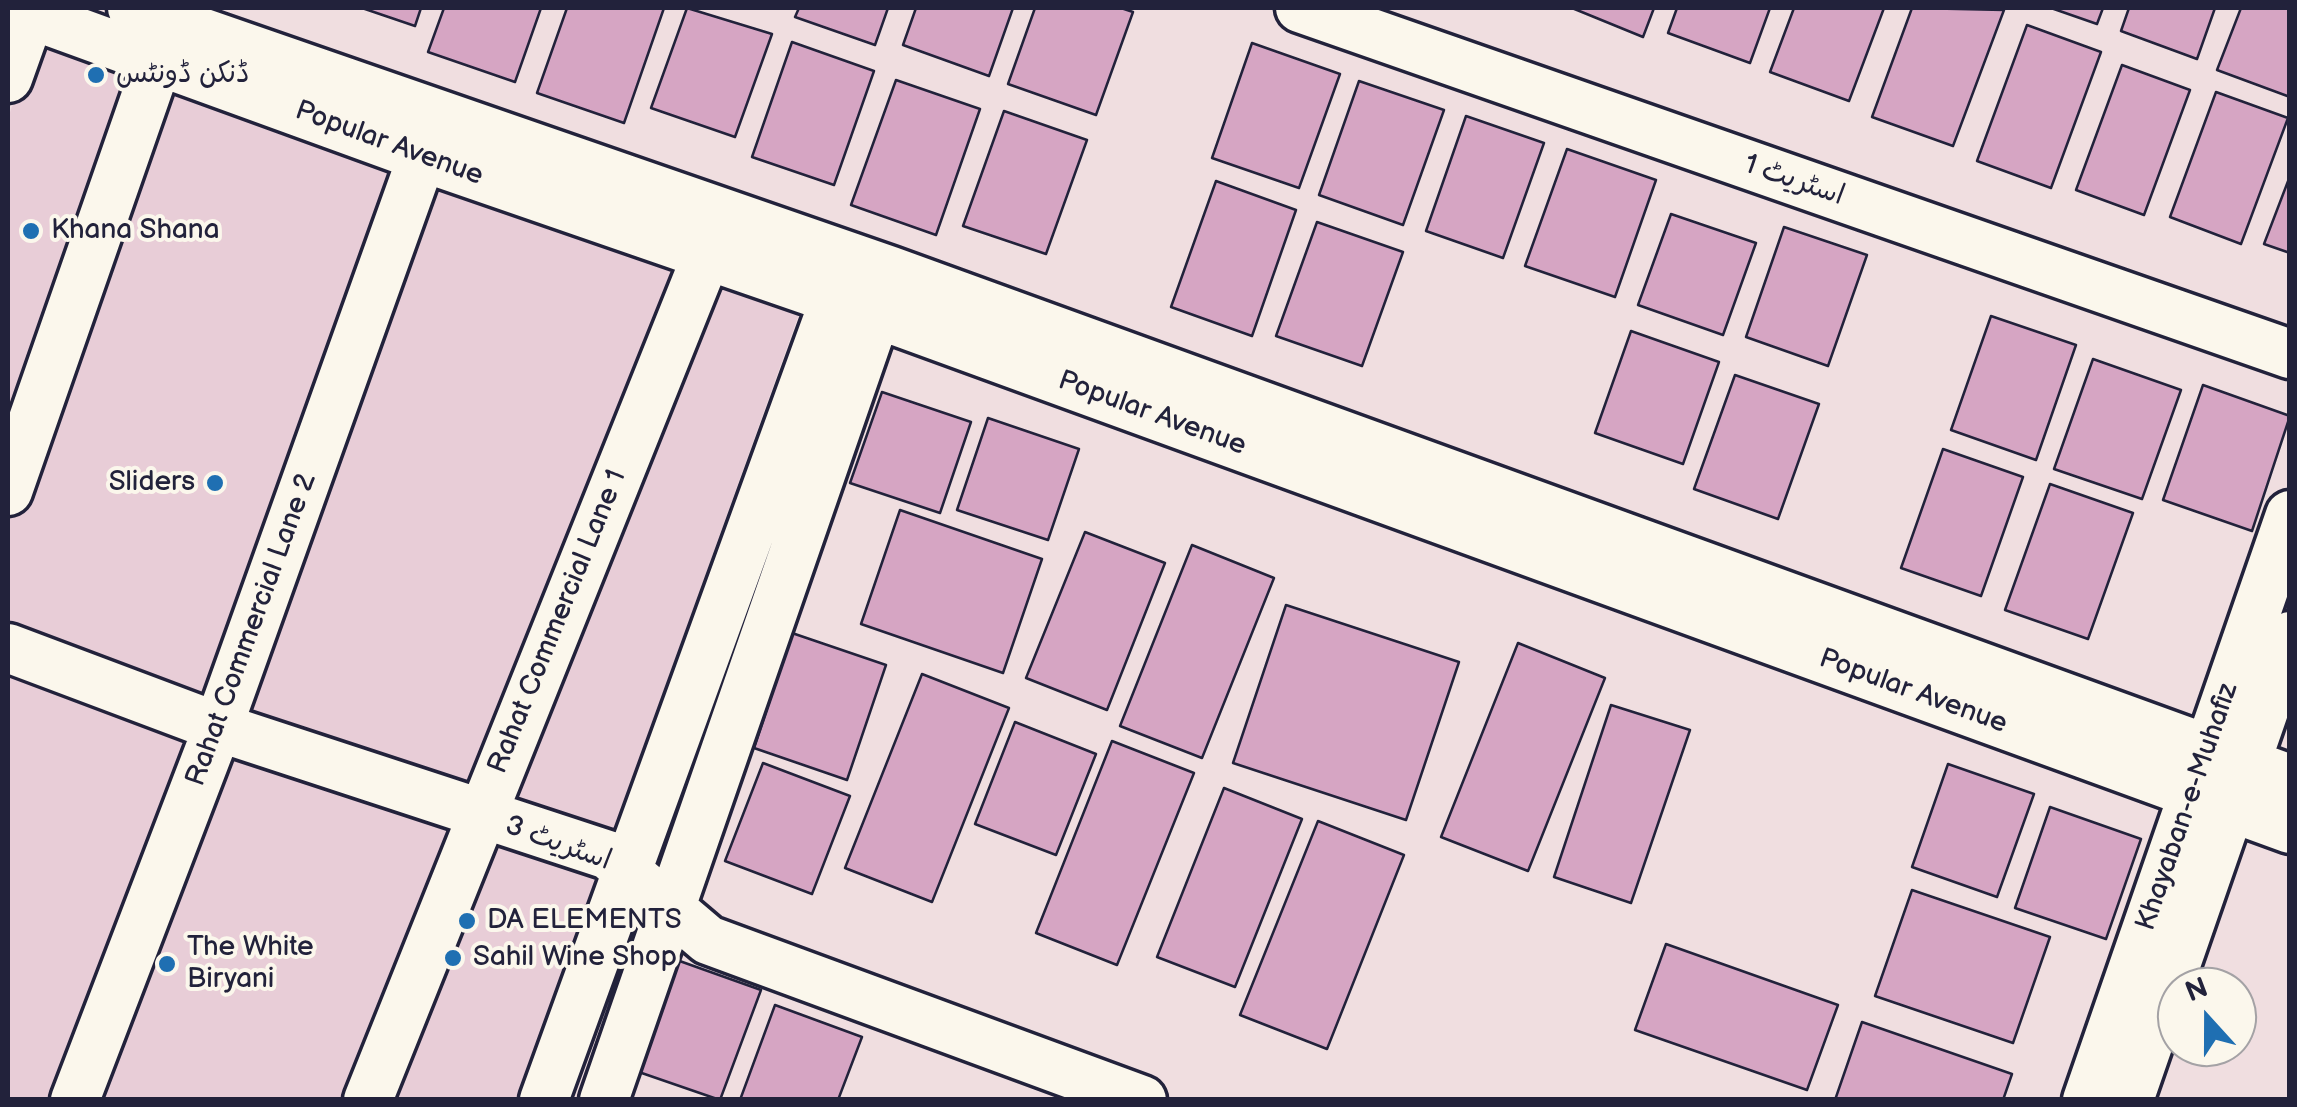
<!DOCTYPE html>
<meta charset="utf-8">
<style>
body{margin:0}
#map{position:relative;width:2297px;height:1107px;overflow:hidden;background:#f0dee0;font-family:"Balsamiq Sans",sans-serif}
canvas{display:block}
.frame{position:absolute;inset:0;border:10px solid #22223b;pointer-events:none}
.north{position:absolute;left:2157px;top:967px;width:100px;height:100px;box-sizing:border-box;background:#fbf7ec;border:2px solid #a4a2a5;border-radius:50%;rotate:339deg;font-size:28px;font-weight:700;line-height:40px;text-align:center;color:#22223b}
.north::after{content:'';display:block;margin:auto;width:35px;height:45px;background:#1f6fb2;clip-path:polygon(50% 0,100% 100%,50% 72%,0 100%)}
</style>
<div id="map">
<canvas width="2297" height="1107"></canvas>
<div class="frame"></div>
<div class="north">N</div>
</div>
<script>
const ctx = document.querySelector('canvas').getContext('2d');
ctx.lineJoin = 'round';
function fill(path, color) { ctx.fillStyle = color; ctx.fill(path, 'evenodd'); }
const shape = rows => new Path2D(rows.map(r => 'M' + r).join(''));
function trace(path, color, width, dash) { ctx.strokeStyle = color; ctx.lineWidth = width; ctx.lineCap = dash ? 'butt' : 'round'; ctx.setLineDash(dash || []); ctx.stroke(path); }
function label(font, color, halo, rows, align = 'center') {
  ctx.font = font + ' "Balsamiq Sans","Playpen Sans Arabic",sans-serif'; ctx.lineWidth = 8; ctx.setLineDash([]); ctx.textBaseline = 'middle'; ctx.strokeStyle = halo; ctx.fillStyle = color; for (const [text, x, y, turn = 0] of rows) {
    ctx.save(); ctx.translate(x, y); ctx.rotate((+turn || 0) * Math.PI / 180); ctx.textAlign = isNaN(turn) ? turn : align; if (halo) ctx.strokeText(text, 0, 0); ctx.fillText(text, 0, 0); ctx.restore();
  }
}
const built = shape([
 [43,17,803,303,517,1099,8,1100,8,118]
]);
const building = shape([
 [362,8,421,8,415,26,362,8],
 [444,8,541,8,515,82,428,52,444,8],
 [567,8,664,8,624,123,537,93,567,8],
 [687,8,772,34,735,137,651,108,687,8],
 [799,8,888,8,875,45,795,17,799,8],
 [916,8,1013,8,989,76,903,45,916,8],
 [1035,8,1121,8,1133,12,1096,115,1008,84,1035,8],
 [1572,8,1654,8,1643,37,1572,8],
 [1677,8,1770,8,1750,63,1668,33,1677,8],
 [1794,8,1884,8,1849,101,1770,72,1794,8],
 [1912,8,2004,10,1953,146,1872,117,1912,8],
 [2051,8,2103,8,2097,24,2051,8],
 [2129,8,2215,8,2197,59,2121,31,2129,8],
 [2241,8,2290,8,2290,97,2217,70,2241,8],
 [2027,25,2101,52,2051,188,1977,161,2027,25],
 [792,42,874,71,834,185,752,157,792,42],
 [1252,43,1340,74,1299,188,1212,158,1252,43],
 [2122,65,2190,90,2144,215,2076,190,2122,65],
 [896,80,980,109,936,235,851,205,896,80],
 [1359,81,1444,110,1403,225,1319,195,1359,81],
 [2216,92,2288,118,2241,244,2170,217,2216,92],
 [1004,111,1087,140,1046,254,963,226,1004,111],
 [1466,116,1544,143,1503,258,1426,231,1466,116],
 [1567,149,1656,180,1615,297,1525,266,1567,149],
 [2290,176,2290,253,2264,244,2290,176],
 [1216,181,1296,210,1252,336,1171,307,1216,181],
 [1671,214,1756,243,1723,335,1638,305,1671,214],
 [1317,222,1403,252,1362,366,1276,336,1317,222],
 [1784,227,1867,255,1828,366,1746,337,1784,227],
 [1991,316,2076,345,2036,460,1951,430,1991,316],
 [1631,331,1719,362,1683,464,1595,433,1631,331],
 [2093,359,2181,390,2142,499,2054,469,2093,359],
 [1735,375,1819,404,1778,519,1694,489,1735,375],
 [2203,385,2290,416,2252,531,2163,500,2203,385],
 [882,392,971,422,940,513,850,483,882,392],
 [988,418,1079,449,1048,540,957,510,988,418],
 [1943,449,2023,477,1981,596,1901,568,1943,449],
 [2050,484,2133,513,2088,639,2005,610,2050,484],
 [900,510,1042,559,1003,673,861,624,900,510],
 [1085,532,1165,563,1107,710,1026,678,1085,532],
 [1192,545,1274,578,1202,758,1120,726,1192,545],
 [1286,605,1459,662,1406,820,1233,763,1286,605],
 [792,633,886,665,847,780,754,748,792,633],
 [1518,643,1605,678,1528,871,1441,837,1518,643],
 [922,674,1009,708,932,902,845,868,922,674],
 [1611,705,1690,730,1631,903,1554,877,1611,705],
 [1015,722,1096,754,1056,855,975,824,1015,722],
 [1112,741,1194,773,1117,965,1036,933,1112,741],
 [763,763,850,796,812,894,725,861,763,763],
 [1948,764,2034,794,1997,897,1912,867,1948,764],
 [1224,788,1302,819,1235,987,1157,957,1224,788],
 [2050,807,2141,839,2106,939,2015,908,2050,807],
 [1318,821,1404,855,1327,1049,1240,1015,1318,821],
 [1912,890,2050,937,2013,1043,1875,996,1912,890],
 [1666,944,1838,1005,1807,1090,1635,1030,1666,944],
 [674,959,761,990,720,1100,633,1070,674,959],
 [775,1005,862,1037,838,1100,740,1100,775,1005],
 [1862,1022,2012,1074,2003,1100,1835,1100,1862,1022]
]);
const minor = shape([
 [12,8,422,157,877,314,2290,829],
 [132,8,891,271,2290,779],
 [1300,8,2290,354],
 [8,78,33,8],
 [8,491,158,61],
 [8,648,218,727,608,855,708,940,1142,1100],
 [75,1100,218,727,422,157],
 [368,1100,706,257],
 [544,1100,845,271],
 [604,1100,887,284],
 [2087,1100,2290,515],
 [2129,1100,2290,636]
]);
const markers = [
 [96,75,10,"#1f6fb2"],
 [31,231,10,"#1f6fb2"],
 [215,483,10,"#1f6fb2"],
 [467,921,10,"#1f6fb2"],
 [453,958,10,"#1f6fb2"],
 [167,964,10,"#1f6fb2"]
];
const poiNames = [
 ["ڈنکن ڈونٹس",116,75],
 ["Khana Shana",51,231],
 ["Sliders",195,483,"right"],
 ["DA ELEMENTS",487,921],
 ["The White",187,948],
 ["Biryani",187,980],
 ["Sahil Wine Shop",473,958]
];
const streetNames = [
 ["Popular Avenue",389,144,20],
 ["اسٹریٹ 1",1794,181,19],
 ["Popular Avenue",1152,414,20],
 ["Rahat Commercial Lane 1",558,622,-68],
 ["Rahat Commercial Lane 2",252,630,-70],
 ["Popular Avenue",1913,692,20],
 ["Khayaban-e-Muhafiz",2188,807,-71],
 ["اسٹریٹ 3",558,844,20]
];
fill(built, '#e8cdd7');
fill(building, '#d6a5c3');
trace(building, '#22223b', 2.5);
trace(minor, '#22223b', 55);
trace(minor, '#fbf7ec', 48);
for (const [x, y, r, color] of markers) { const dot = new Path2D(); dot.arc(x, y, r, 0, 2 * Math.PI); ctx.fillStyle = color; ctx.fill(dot); trace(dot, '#fbf7ec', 4); }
label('28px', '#22223b', '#fbf7ec', poiNames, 'left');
label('28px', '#22223b', '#fbf7ec', streetNames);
</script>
